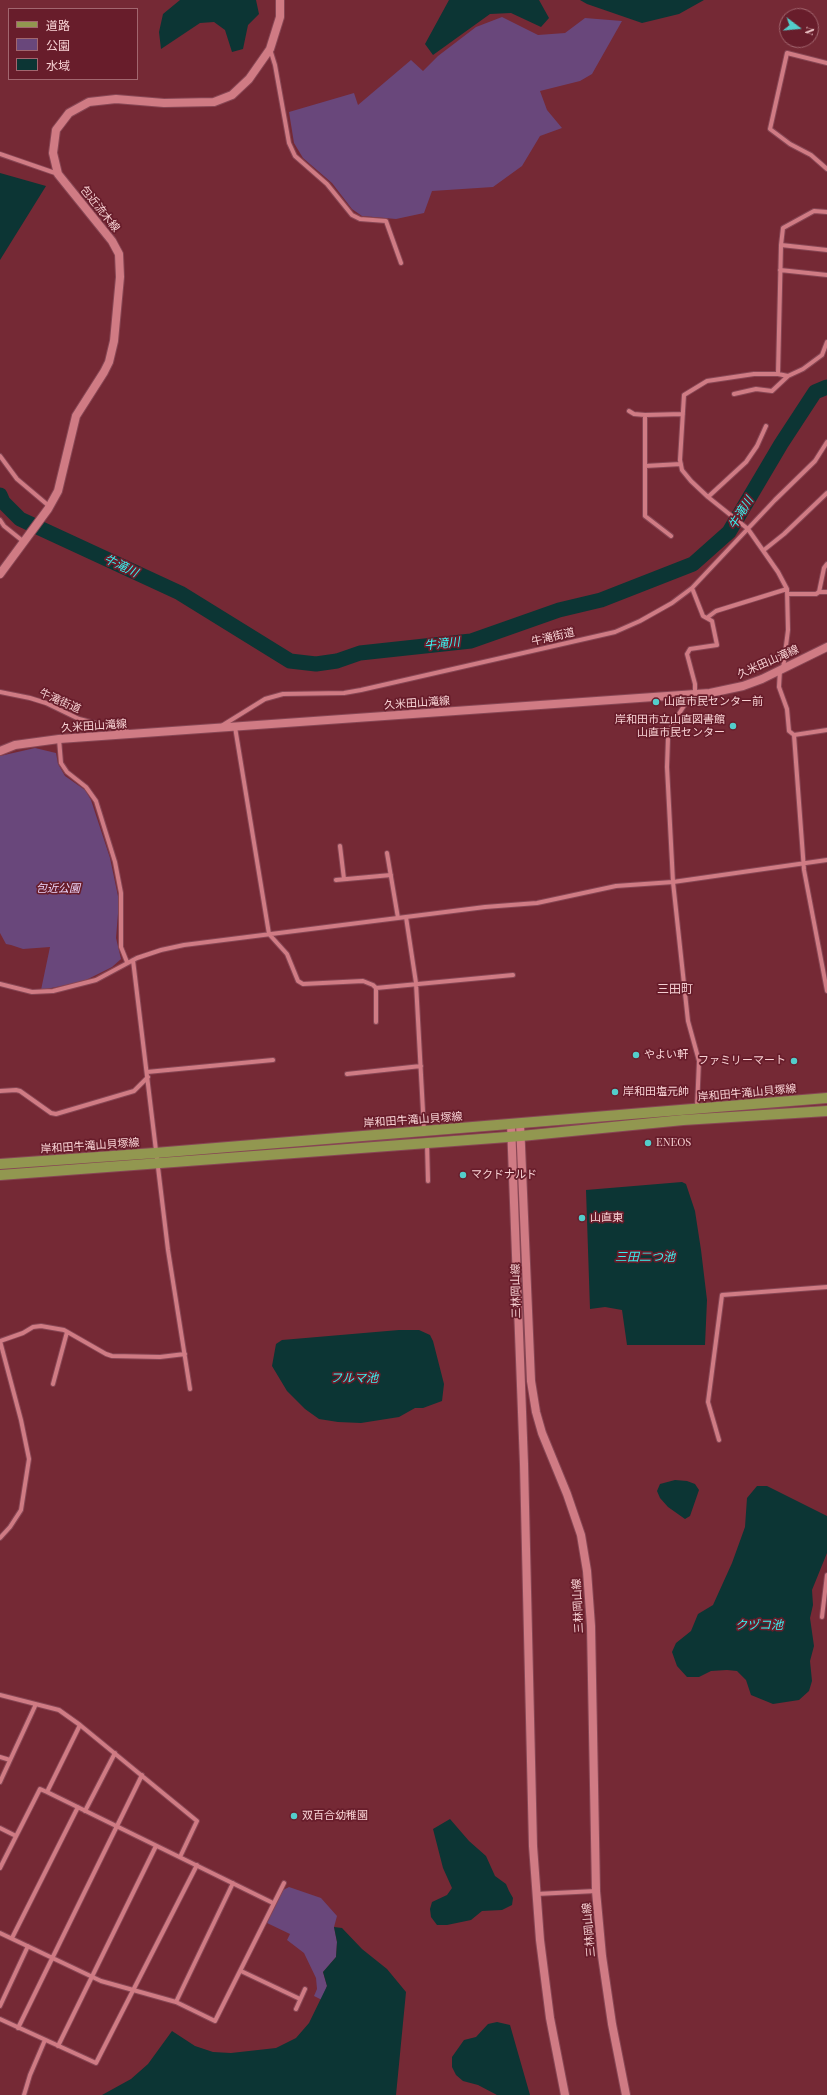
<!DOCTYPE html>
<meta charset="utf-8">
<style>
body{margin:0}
#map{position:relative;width:827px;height:2095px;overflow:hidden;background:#752935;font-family:"Playfair Display","Noto Sans JP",serif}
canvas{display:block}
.legend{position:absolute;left:8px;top:8px;width:130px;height:72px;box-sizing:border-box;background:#681d2b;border:1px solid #a2666f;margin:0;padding:5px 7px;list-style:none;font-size:12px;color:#f9d3d5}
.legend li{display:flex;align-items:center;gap:8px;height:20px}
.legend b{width:20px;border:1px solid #a2666f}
.north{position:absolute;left:779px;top:8px;width:40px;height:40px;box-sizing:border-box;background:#681d2b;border:1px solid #a2666f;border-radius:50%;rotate:106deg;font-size:11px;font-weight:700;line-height:16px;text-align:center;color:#f9d3d5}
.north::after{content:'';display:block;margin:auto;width:14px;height:18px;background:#53cdcb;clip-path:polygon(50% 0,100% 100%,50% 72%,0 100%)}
</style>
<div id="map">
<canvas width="827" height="2095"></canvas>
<ul class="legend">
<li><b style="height:5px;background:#929750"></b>道路</li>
<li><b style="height:11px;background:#69477b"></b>公園</li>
<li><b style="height:11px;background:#0c3534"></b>水域</li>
</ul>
<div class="north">N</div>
</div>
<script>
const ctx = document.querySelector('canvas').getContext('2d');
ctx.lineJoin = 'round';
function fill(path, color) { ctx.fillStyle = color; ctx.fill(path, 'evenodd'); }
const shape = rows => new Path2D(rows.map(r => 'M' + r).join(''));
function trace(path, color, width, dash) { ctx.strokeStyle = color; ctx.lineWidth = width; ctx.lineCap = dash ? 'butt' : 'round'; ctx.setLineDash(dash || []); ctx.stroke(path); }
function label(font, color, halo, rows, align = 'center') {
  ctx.font = font + ' "Playfair Display","Noto Sans JP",serif'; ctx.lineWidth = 3.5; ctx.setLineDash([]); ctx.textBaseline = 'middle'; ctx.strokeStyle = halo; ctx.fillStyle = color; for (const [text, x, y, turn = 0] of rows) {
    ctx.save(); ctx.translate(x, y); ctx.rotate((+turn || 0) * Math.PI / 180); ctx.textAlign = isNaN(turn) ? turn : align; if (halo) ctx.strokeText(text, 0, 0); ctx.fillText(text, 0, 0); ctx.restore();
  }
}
const green = shape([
 [502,17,538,35,565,33,585,18,622,21,592,74,580,81,540,91,547,110,562,128,540,136,522,166,493,187,432,191,424,213,396,219,362,216,352,209,332,183,303,158,294,143,289,112,354,93,358,105,411,60,423,71,438,56,476,27],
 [35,748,56,753,58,764,65,776,85,790,91,800,110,858,119,901,116,938,121,959,112,967,82,982,46,989,41,990,50,947,23,949,11,945,6,944,0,933,0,756],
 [289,1887,321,1898,337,1916,334,1927,337,1942,336,1957,323,1972,327,1986,322,2000,314,1996,317,1989,316,1978,304,1953,287,1940,290,1934,267,1923,283,1890]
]);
const water = shape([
 [180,0,256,0,259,14,248,25,243,49,232,52,225,30,214,22,200,23,161,49,159,32,163,14],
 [449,0,539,0,549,18,541,27,511,13,490,14,433,55,425,44],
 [580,0,704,0,679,14,642,23,587,4],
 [0,173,46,186,0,260],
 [682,1182,686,1184,695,1211,701,1250,707,1300,705,1345,627,1345,622,1310,605,1307,590,1309,586,1190],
 [399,1330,419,1330,430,1335,433,1341,444,1384,442,1401,423,1408,415,1408,399,1417,361,1423,338,1422,319,1419,305,1409,287,1391,272,1366,276,1344,282,1340],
 [675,1480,687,1481,695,1484,699,1490,690,1516,685,1519,668,1507,660,1498,657,1491,660,1484],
 [757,1486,767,1486,827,1516,827,1553,812,1590,813,1605,810,1618,814,1646,810,1661,812,1681,809,1691,799,1700,773,1704,751,1695,746,1680,737,1671,727,1670,711,1671,699,1677,687,1677,677,1666,672,1652,676,1643,691,1631,698,1614,713,1605,732,1563,745,1527,747,1498],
 [450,1819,469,1841,486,1856,495,1876,506,1884,509,1891,513,1898,512,1905,502,1910,482,1911,471,1920,447,1925,437,1925,431,1917,430,1909,432,1902,447,1895,452,1888,443,1868,433,1829],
 [334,1927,342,1928,362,1949,387,1969,406,1992,396,2095,102,2095,131,2079,148,2064,172,2031,195,2046,213,2052,231,2053,276,2048,296,2038,309,2023,327,1986,323,1972,336,1957,337,1942],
 [497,2022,510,2025,530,2095,497,2095,478,2085,463,2081,456,2075,452,2067,452,2057,464,2040,476,2037,488,2024]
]);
const river = shape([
 [0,495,3,502,20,519,180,593,290,661,316,664,337,661,360,653,471,641,559,610,601,600,693,564,729,532,781,444,815,392,827,387]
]);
const street = shape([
 [270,49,275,65,289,143,295,156,327,184,352,215,360,219,386,221,401,263],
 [827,63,787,53,770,129,790,144,811,155,827,169],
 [0,154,58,174],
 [781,245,783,228,814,211,827,212],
 [780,270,827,275],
 [778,374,781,245,827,250],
 [734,394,756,389,772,391,788,376],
 [629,411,634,414,645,415,683,414],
 [645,415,645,516,671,536],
 [0,456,17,479,49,506],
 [645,466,681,464],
 [708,497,746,462,757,446,766,426],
 [0,520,4,526,24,542],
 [764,550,784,534,827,493],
 [692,588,703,616,712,621,717,645,690,649,687,654,695,684,695,694],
 [819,592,827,592],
 [788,594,816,594,819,592,824,568,827,564],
 [708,617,716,611,787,589],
 [783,669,788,630,787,589,778,572,748,529,708,497,691,481,682,470,680,460,684,395,707,381,754,374,778,374,788,376,803,369,822,355,827,342],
 [780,670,779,687,787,709,789,731,794,735,804,870,827,991],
 [0,692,30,698,46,703,79,719,129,732],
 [691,695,673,723,668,738,667,767,673,882,688,1021,699,1061,697,1108],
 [223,725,265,699,283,694,344,693,361,690,615,632,640,621,672,603,692,588,775,500,815,461,827,442],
 [235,727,269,934,287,954,298,981,303,984,363,981,373,985,376,988,376,1022],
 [794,735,827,730],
 [59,739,61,763,67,772,86,787,96,801,115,862,121,893,121,947,127,962],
 [340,846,344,879],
 [387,853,398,918],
 [336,880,391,875],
 [406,917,416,983,424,1130],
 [133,960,168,1250,190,1389],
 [0,984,32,992,53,991,96,980,137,958,161,950,184,945,485,907,537,903,616,886,673,882,827,860],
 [376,988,513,975],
 [147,1072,273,1060],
 [347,1074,421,1066],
 [0,1091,16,1090,20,1091,51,1113,56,1114,134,1091,148,1077],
 [427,1143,428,1181],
 [0,1341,21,1420,29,1459,21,1510,10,1527,0,1538],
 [0,1341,23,1333,33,1327,41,1326,64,1330,106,1354,112,1356,160,1357,185,1354],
 [53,1384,67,1332],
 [719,1440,708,1402,722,1295,827,1287],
 [822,1617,827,1575],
 [0,1695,59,1710,80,1725,197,1821,180,1857],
 [0,1757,10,1760],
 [0,1782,36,1704],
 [47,1792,273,1903],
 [85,1811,115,1753],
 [0,1828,16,1836],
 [0,1868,40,1789,47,1792,80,1725],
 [536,1894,596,1891],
 [0,1933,101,1981,176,2002,215,2021,284,1883],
 [12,1938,78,1807],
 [241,1971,300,1999],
 [176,2002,233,1883],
 [0,2006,28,1946],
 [296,2009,305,1989],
 [0,2019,96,2063,197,1865],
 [18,2028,142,1775],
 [58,2046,156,1846],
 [24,2095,30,2075,45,2040]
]);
const secondary = shape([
 [0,574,48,509,58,491,76,416,104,372,109,362,114,341,120,277,119,254,112,241,58,174,53,153,56,130,69,113,89,102,116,99,164,103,214,102,232,95,249,79,270,49,280,17,280,0],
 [0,751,15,745,59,739,710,693,743,686,762,679,827,647],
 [520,1123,531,1381,536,1412,542,1433,567,1494,581,1535,587,1571,591,1626,596,1891,602,1956,612,2024,626,2095],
 [511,1124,524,1464,533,1846,540,1940,550,2018,565,2095]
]);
const primary = shape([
 [0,1164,155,1153,827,1098],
 [0,1175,521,1136,683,1120,827,1111]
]);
const markers = [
 [656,702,4,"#53cdcb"],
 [733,726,4,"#53cdcb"],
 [636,1055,4,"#53cdcb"],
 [794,1061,4,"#53cdcb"],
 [615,1092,4,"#53cdcb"],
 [648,1143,4,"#53cdcb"],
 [463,1175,4,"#53cdcb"],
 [582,1218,4,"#53cdcb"],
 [294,1816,4,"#53cdcb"]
];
const streetNames = [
 ["包近流木線",100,209,51],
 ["牛滝街道",553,637,-13],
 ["久米田山滝線",768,662,-24],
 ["牛滝街道",60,701,24],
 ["久米田山滝線",417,703,-4],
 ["久米田山滝線",94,726,-4],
 ["岸和田牛滝山貝塚線",747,1093,-5],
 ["岸和田牛滝山貝塚線",413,1120,-4],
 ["岸和田牛滝山貝塚線",90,1146,-4],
 ["三林岡山線",516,1291,-91],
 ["三林岡山線",578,1606,-93],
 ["三林岡山線",589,1930,-95]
];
const poiNames = [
 ["山直市民センター前",664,702],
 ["岸和田市立山直図書館",725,720,"right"],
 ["山直市民センター",725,733,"right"],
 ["やよい軒",644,1055],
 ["ファミリーマート",786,1061,"right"],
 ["岸和田塩元帥",623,1092],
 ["ENEOS",656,1143],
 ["マクドナルド",471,1175],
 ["山直東",590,1218],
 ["双百合幼稚園",302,1816]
];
const parkNames = [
 ["包近公園",58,889]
];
const waterNames = [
 ["牛滝川",741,513,-58],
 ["牛滝川",121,566,25],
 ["牛滝川",442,644,-6],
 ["三田二つ池",645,1257],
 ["フルマ池",354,1378],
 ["クヅコ池",759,1625]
];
const neighbourhoodNames = [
 ["三田町",675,989]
];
fill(green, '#69477b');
fill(water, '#0c3534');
trace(river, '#0c3534', 15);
trace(street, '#874654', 6);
trace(secondary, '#874654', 10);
trace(primary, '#874654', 12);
trace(street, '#d07b84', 4);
trace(secondary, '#d07b84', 8);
trace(primary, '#929750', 10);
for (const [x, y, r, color] of markers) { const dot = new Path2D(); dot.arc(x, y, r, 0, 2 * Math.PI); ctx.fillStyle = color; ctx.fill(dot); trace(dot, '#681d2b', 1.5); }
label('11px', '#f9d3d5', '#681d2b', streetNames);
label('11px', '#f9d3d5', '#681d2b', poiNames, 'left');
label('italic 11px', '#ebd3f8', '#681d2b', parkNames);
label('italic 12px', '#37f2f0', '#681d2b', waterNames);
label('12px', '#f3cdd0', '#681d2b', neighbourhoodNames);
</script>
